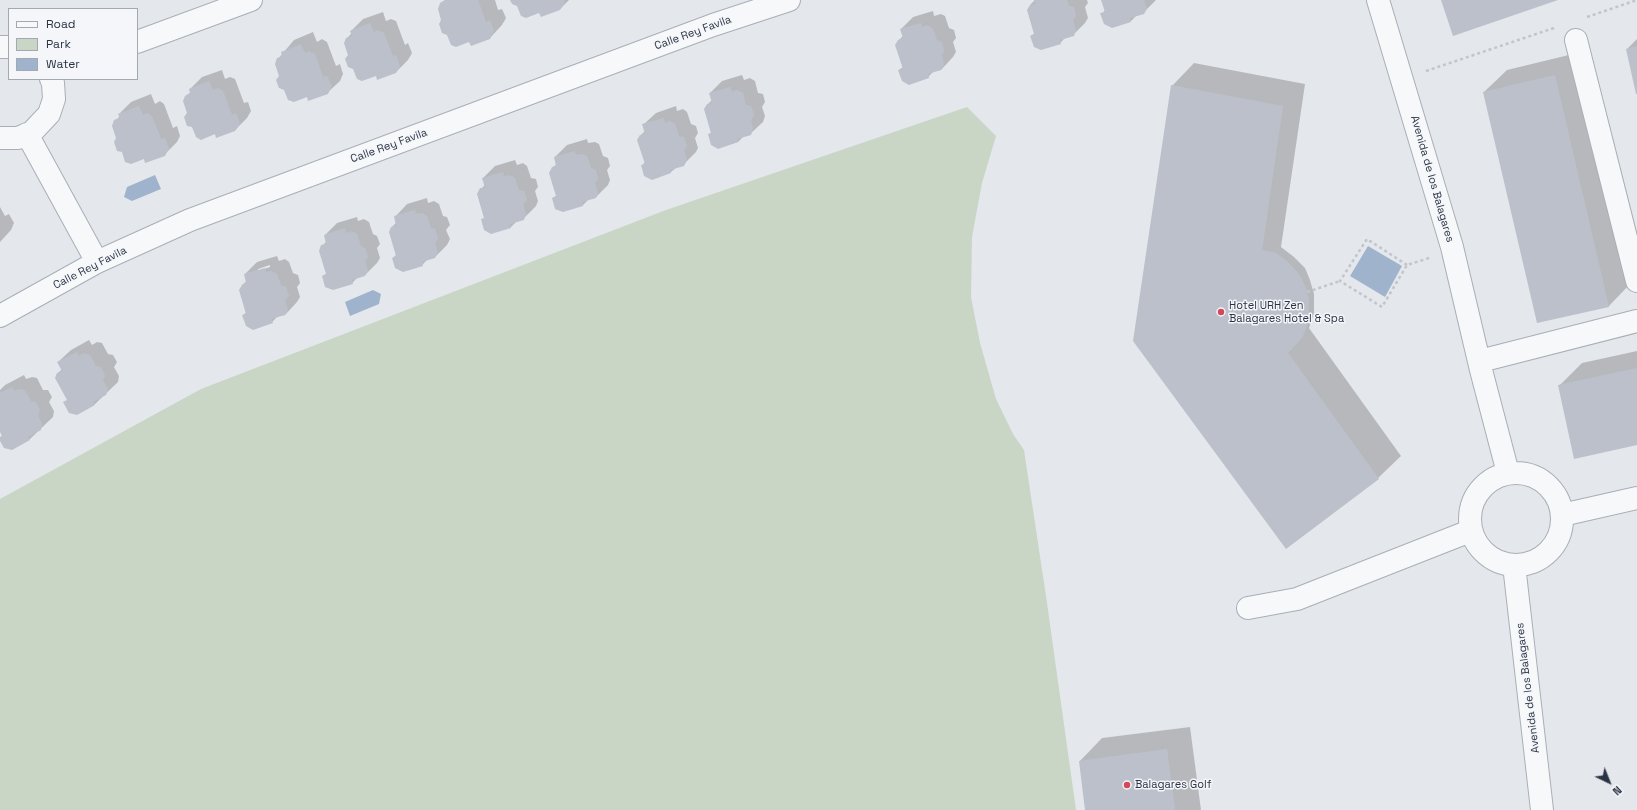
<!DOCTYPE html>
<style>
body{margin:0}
#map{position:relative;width:1637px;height:810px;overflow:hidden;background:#e4e7ec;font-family:"Space Grotesk",sans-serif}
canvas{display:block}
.legend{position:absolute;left:8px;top:8px;width:130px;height:72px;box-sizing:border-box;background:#f4f6f9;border:1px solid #a4a8b1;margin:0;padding:5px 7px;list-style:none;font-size:12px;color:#2b3445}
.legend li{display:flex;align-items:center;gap:8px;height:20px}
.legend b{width:20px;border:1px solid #a4a8b1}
.north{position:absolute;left:1589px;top:762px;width:40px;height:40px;-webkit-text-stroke:3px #f4f6f9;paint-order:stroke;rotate:137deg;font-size:11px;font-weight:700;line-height:16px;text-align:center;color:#2b3445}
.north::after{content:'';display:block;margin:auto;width:14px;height:18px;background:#2b3445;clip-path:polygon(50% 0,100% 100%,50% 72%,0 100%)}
</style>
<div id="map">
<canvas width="1637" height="810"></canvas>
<ul class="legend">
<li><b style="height:5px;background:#f7f8fa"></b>Road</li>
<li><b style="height:11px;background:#c9d6c5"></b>Park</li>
<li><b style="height:11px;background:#9fb4cc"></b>Water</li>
</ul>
<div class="north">N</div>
</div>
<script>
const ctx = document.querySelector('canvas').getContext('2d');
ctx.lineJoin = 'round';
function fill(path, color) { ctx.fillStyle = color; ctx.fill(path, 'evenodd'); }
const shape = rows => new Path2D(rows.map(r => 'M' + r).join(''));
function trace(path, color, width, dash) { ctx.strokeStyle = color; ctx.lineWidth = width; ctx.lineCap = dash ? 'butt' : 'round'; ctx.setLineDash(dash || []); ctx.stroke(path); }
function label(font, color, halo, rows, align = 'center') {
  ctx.font = font + ' "Space Grotesk",sans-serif'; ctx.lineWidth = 3; ctx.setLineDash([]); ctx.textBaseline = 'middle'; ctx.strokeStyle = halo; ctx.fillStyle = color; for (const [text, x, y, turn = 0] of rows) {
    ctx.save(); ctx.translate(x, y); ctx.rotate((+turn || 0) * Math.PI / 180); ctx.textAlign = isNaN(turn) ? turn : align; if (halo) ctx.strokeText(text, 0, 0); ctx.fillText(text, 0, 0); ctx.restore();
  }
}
const green = shape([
 [967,107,996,136,982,183,972,237,971,297,980,343,996,399,1013,434,1024,450,1046,596,1076,810,0,810,0,499,201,389,666,210]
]);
const water = shape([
 [155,175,161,189,132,201,124,197,127,187],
 [1368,246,1402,266,1385,297,1350,276],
 [373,290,381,294,379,304,350,316,345,302]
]);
const shadow = shape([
 [445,0,495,0,498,10,502,9,506,18,502,25,490,38,470,40,443,20,441,4],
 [512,0,569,0,560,9,540,12,518,5],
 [1035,0,1087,0,1088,3,1085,7,1088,18,1085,23,1073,35,1066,37,1060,43,1031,36,1035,33,1030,5],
 [1102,0,1156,0,1143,13,1137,15,1131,21,1102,14,1105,10],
 [933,11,934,16,941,14,945,16,949,28,954,30,956,38,953,42,956,52,953,57,941,70,934,71,928,77,899,70,903,67,899,40,903,36,901,29,913,17],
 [383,12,386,21,391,19,396,21,405,45,408,43,412,53,408,60,396,72,376,75,349,55,347,38,352,33,351,31,363,19],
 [313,32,317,42,322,39,327,42,336,66,340,64,343,74,340,81,327,93,307,96,280,76,278,59,294,40],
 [1637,39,1637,92,1627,49],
 [1577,53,1631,283,1609,306,1538,322,1484,92,1507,70],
 [1194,63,1305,84,1281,247,1294,257,1305,268,1310,280,1314,294,1314,313,1309,328,1401,456,1378,478,1286,548,1172,86],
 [222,70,225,79,230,77,235,79,244,103,248,102,251,111,247,118,235,130,216,133,188,113,186,96,191,92,190,89,202,77],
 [742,75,744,80,750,78,755,81,758,93,763,94,765,102,762,107,765,116,763,122,750,134,744,136,738,142,718,148,709,135,712,131,708,104,712,100,710,93,722,81],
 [151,94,155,104,160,101,164,104,173,128,177,126,180,136,177,142,164,155,117,138,115,121,120,116,119,114,131,102],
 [676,106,677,111,683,109,687,112,691,124,696,126,698,133,695,138,698,148,696,152,683,165,677,167,671,172,652,179,642,166,645,162,641,135,645,131,643,125,656,113],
 [587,139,588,143,595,142,599,144,603,156,608,158,610,166,607,170,610,180,608,185,595,198,589,199,583,205,554,198,557,195,552,168,557,164,555,157,567,145],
 [515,160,517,165,523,163,527,166,531,178,536,179,538,187,535,191,538,201,536,206,523,219,517,221,511,227,491,233,482,220,485,217,481,189,485,185,483,178,495,166],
 [427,198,428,203,434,201,439,204,443,216,447,217,450,225,446,230,450,239,447,245,435,257,428,259,422,265,393,258,397,254,392,227,396,223,395,217,407,204],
 [0,207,5,216,9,214,14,223,11,230,0,242],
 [357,217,358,221,364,219,369,222,373,234,377,236,380,244,377,248,380,258,377,263,365,275,358,277,352,283,323,276,327,273,322,246,327,241,325,235,337,223],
 [277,256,279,261,285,259,289,262,293,273,298,275,300,283,297,287,300,297,297,302,285,315,278,316,272,322,243,315,247,312,242,285,247,281,245,274,257,262],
 [270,265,270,267,258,271,258,269],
 [89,340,92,345,97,342,102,343,108,354,113,355,117,362,114,367,119,376,118,382,95,404,77,414,68,400,58,373,62,369,58,362,71,350],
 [1637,351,1637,444,1559,386,1582,363],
 [24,375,26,379,32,377,37,378,43,390,48,390,52,397,49,402,54,411,53,417,30,439,12,449,0,438,3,435,0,429,0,390,5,385],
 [1190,727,1201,810,1086,810,1080,761,1102,738]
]);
const building = shape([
 [445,0,478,0,486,22,490,20,494,31,490,39,471,46,469,42,456,47,451,45,447,35,442,33,439,24,441,20,438,9,440,3],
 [510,0,564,0,565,2,560,10,541,17,539,13,526,18,521,16,517,6,512,4],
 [1034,0,1067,0,1069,6,1074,7,1076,16,1073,20,1076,30,1074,36,1060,40,1061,44,1041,50,1034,47,1030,36,1034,34,1027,10,1030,5,1035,4],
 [1101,0,1144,0,1147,9,1144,14,1130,18,1131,22,1112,28,1104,24,1100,13,1105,12],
 [1441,0,1558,0,1453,36],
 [370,23,374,32,378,30,384,33,393,56,396,55,400,66,396,73,377,80,376,76,362,81,357,79,353,69,348,67,345,59,348,55,344,43,346,38,352,36,350,31],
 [921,23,922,27,928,25,933,29,937,40,942,42,944,51,942,55,944,65,941,70,928,74,929,78,909,85,902,81,898,70,903,69,895,45,898,40,903,38,900,29],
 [301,44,305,53,309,51,315,54,323,77,327,76,332,86,328,94,308,101,307,97,294,102,288,100,284,90,279,88,276,80,279,76,275,64,277,58,282,56,281,52],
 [1637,46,1637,94,1636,94,1626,49],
 [1555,75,1609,307,1537,323,1483,92],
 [209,81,213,90,218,88,223,91,232,115,236,113,240,124,235,131,216,138,215,134,201,140,196,137,192,127,187,126,184,117,187,113,183,101,185,96,190,93,189,89],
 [1171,85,1283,106,1262,250,1276,253,1289,263,1299,274,1305,286,1309,300,1308,320,1305,331,1302,338,1288,353,1379,479,1286,549,1133,341],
 [730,87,732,92,737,90,743,93,746,105,751,106,754,115,751,120,753,129,751,135,737,139,738,142,718,149,711,145,708,134,711,133,704,109,707,104,712,103,709,93],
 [139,106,143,115,147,113,152,116,161,139,165,138,169,148,165,156,145,163,144,159,131,164,125,162,122,152,117,151,114,142,116,138,112,126,114,120,120,118,118,114],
 [664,118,665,123,670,121,675,124,679,136,684,137,687,146,684,150,687,160,684,166,670,170,671,173,652,180,644,176,641,165,645,164,637,140,640,135,645,134,642,124],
 [575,151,576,155,582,154,587,156,591,168,596,170,598,179,595,183,598,193,596,198,582,202,583,206,563,212,555,209,552,198,556,196,549,173,552,167,556,166,554,157],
 [503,172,504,176,510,175,515,178,519,190,524,191,527,200,523,204,526,214,524,220,510,224,511,228,491,234,484,230,481,219,484,218,477,194,480,188,485,188,482,178],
 [415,210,416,214,422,213,427,216,431,228,435,229,438,238,435,243,438,252,435,258,422,262,423,266,403,272,395,268,392,258,396,256,389,232,391,227,396,226,394,216],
 [345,228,346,233,352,231,357,234,361,246,365,248,368,257,365,261,368,271,365,276,352,280,353,284,333,290,325,287,322,276,326,274,319,251,321,245,326,244,324,235],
 [265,268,266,272,272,271,277,274,281,285,286,287,289,296,285,300,288,310,285,315,271,319,273,323,253,330,246,326,242,315,246,314,239,290,242,285,246,283,244,274],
 [77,352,79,356,84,353,90,355,96,366,101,367,105,375,103,380,108,389,106,395,93,402,95,405,77,415,69,413,63,402,67,400,55,378,57,373,62,371,57,362],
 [1637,368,1637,445,1574,459,1558,385],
 [12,387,14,391,19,389,25,390,31,401,36,402,40,410,38,415,42,424,41,430,28,437,30,440,12,450,4,448,0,441,0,437,2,436,0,432,0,393],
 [1167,749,1175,810,1085,810,1079,761]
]);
const path = shape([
 [1587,17,1637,0],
 [1426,71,1554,28],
 [1407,265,1367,239,1340,281,1382,307,1407,265,1429,258],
 [1307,292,1340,281]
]);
const minor = shape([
 [1378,0,1452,247,1481,370,1508,473],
 [1576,40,1637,281],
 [137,42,251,0],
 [0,47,9,47],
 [27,134,97,262],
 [0,138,18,138,32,132,49,114,54,99,53,83,51,79],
 [0,316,97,262,190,220,713,25,789,0],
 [1480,361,1637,321],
 '1470 519a46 46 0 1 1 92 0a46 46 0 1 1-92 0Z',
 [1562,515,1637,498],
 [1514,565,1542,810],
 [1248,608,1297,599,1470,531]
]);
const markers = [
 [1221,312,4,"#d1495b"],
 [1127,785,4,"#d1495b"]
];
const streetNames = [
 ["Calle Rey Favila",693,33,-20],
 ["Calle Rey Favila",389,146,-20],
 ["Avenida de los Balagares",1432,179,74],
 ["Calle Rey Favila",90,268,-27],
 ["Avenida de los Balagares",1528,688,-97]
];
const poiNames = [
 ["Hotel URH Zen",1229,306],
 ["Balagares Hotel & Spa",1229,319],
 ["Balagares Golf",1135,785]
];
fill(green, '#c9d6c5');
fill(water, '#9fb4cc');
fill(shadow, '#0003');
fill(building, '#bbc0ca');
trace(minor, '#a9aeb7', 24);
trace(path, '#c2c5cb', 2.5, [3, 3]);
trace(minor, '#f7f8fa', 22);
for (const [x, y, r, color] of markers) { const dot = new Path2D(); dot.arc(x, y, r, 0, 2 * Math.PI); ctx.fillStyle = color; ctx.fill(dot); trace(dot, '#f4f6f9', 1.5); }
label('11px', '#2b3445', '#f4f6f9', streetNames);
label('11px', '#2b3445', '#f4f6f9', poiNames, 'left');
</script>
